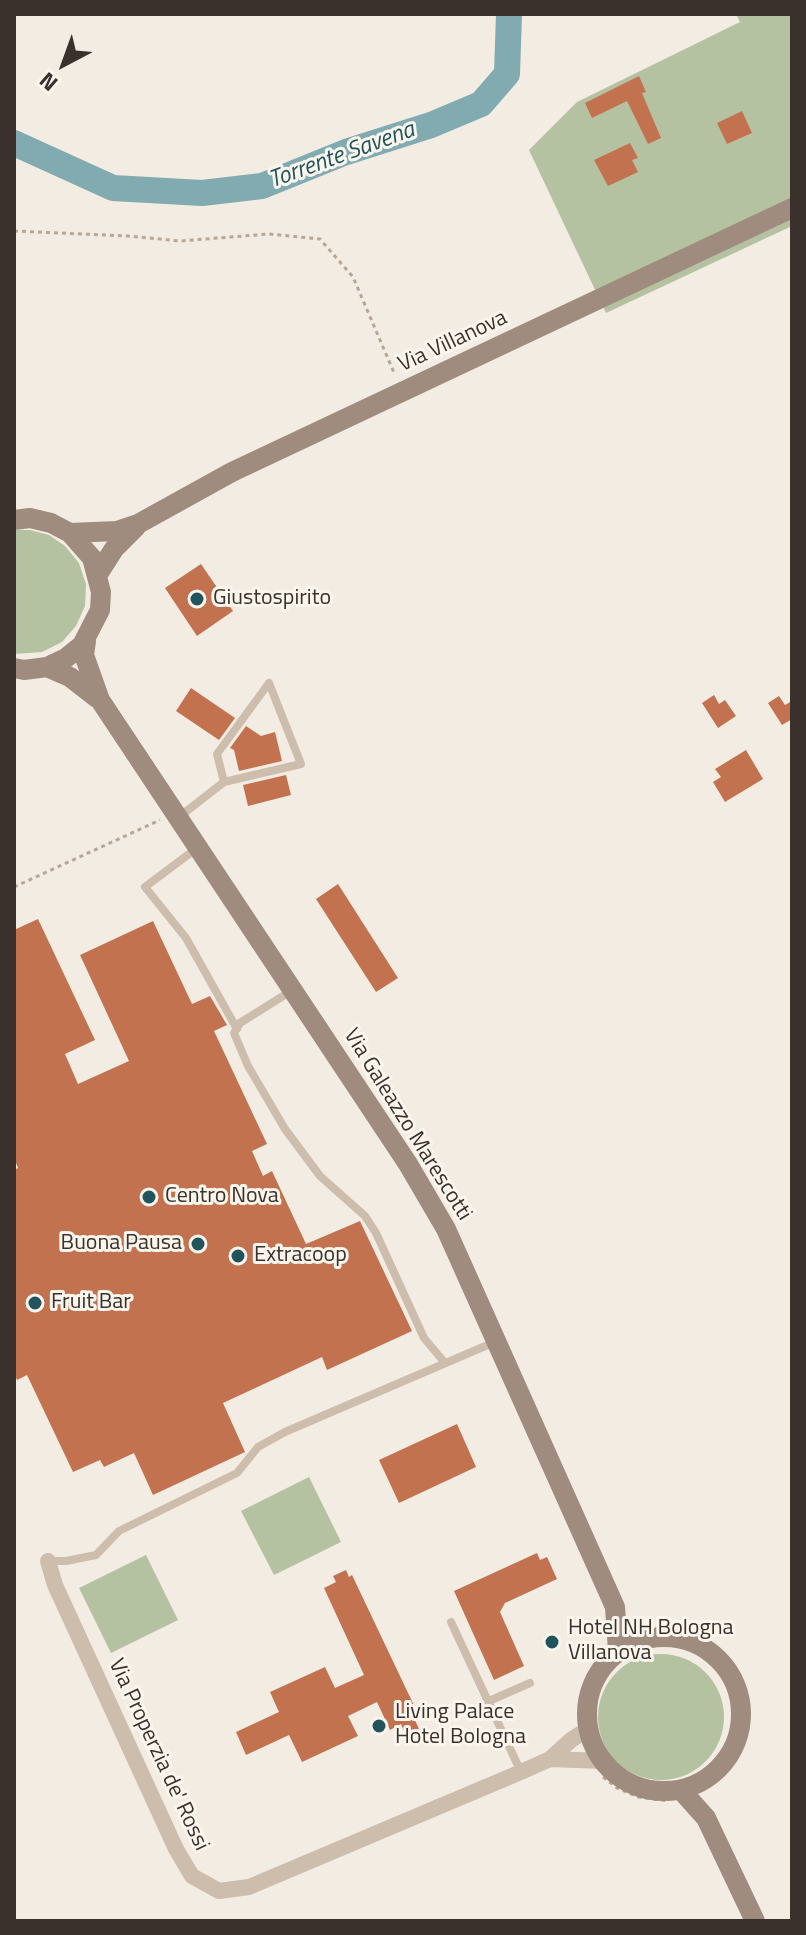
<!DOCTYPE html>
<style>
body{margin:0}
#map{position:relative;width:806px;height:1935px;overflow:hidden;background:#f3ece2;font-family:"Titillium Web",sans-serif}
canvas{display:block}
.frame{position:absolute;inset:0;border:16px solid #3a312c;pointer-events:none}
.north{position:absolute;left:24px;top:24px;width:80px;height:80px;-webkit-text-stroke:6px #faf6ee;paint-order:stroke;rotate:221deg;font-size:22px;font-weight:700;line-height:32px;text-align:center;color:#3a312c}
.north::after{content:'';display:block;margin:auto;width:28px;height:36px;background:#3a312c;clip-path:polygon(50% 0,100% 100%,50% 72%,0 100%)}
</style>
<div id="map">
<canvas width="806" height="1935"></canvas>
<div class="frame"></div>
<div class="north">N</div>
</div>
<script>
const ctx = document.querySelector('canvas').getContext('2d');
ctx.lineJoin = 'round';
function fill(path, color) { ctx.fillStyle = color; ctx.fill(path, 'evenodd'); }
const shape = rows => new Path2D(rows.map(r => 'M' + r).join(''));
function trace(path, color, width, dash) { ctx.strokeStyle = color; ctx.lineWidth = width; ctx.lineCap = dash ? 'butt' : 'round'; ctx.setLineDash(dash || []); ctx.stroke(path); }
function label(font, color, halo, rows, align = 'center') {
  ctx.font = font + ' "Titillium Web",sans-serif'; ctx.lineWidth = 6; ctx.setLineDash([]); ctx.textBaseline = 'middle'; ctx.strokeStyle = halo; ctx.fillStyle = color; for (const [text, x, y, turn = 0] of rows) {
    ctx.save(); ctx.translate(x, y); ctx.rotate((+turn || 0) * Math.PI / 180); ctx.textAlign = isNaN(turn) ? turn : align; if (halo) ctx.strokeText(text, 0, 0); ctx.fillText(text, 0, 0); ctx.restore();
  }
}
const green = shape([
 [736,14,792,14,792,226,606,313,529,150,577,102,740,22],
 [14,530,30,530,49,535,65,546,79,563,86,584,85,606,76,626,62,642,42,652,14,654],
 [309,1477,341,1542,274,1575,241,1511],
 [146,1555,178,1620,111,1653,79,1588],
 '598 1717a63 63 0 1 1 126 0a63 63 0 1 1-126 0Z'
]);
const river = shape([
 [14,143,113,188,202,193,262,186,346,152,431,125,481,104,507,74,509,14]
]);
const building = shape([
 [639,76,646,92,642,93,661,138,648,144,627,101,592,118,585,103],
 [742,111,752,133,727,144,717,123],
 [630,143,638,158,632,160,638,172,608,186,594,160],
 [201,564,233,611,197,636,165,588],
 [191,688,235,718,219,740,176,711],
 [714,695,719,704,725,700,736,716,718,728,702,703],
 [779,696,785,705,792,701,792,719,782,725,768,703],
 [246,726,261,736,275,732,282,761,239,771,234,750,230,748],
 [746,750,763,779,725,802,713,782,721,777,715,769],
 [286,775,291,795,248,806,243,785],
 [338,884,398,978,376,992,316,899],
 [38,919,95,1040,65,1054,78,1084,129,1061,80,955,153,921,192,1004,210,996,227,1025,214,1031,267,1144,252,1151,263,1176,272,1171,306,1244,360,1221,412,1331,327,1370,322,1357,223,1403,245,1452,153,1495,134,1453,104,1467,100,1460,73,1472,27,1375,17,1380,14,1373,14,1170,18,1168,14,1158,14,930],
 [457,1424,476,1467,399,1503,379,1460],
 [537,1553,540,1560,547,1557,557,1579,505,1603,500,1612,524,1666,494,1680,454,1591],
 [346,1570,349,1577,352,1575,419,1716,414,1718,419,1729,406,1736,401,1724,390,1730,377,1702,348,1716,358,1736,302,1762,289,1735,246,1755,236,1732,279,1712,270,1692,325,1667,335,1688,364,1675,324,1588,336,1582,333,1576]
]);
const path = shape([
 [14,231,128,236,180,241,269,234,320,239,353,277,395,375],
 [14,887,160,820],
 [603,1777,617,1788,638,1797,669,1801]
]);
const lane = shape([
 [224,782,217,754,269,683],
 [179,817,224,782,301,764,269,683],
 [197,848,145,887,186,938,237,1029],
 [291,991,240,1023,234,1033,248,1066,285,1129,320,1176,365,1216,376,1233,424,1338,445,1363],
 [48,1561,66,1561,96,1555,119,1531,237,1473,258,1447,285,1432,497,1341],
 [451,1622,521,1772],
 [489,1701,530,1683]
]);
const street = shape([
 [48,1561,55,1585,176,1849,192,1876,219,1891,249,1887,521,1772,550,1759,571,1740,588,1729],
 [550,1759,603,1761]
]);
const secondary = shape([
 [14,520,30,518,51,523,70,533,92,558,101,592,100,610,82,645,66,658,47,667,24,670,14,668],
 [70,533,117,531,138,524,232,472,792,208],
 [98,574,114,549,136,527],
 [86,641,84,655,100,700,408,1164,446,1229,615,1607,618,1651],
 [47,667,70,677,97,698],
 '587 1714a77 77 0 1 1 154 0a77 77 0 1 1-154 0Z',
 [681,1790,706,1818,755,1921]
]);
const markers = [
 [197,599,8,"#22545b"],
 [149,1197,8,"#22545b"],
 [198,1244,8,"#22545b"],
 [238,1256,8,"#22545b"],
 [35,1303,8,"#22545b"],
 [552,1642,8,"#22545b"],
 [379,1726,8,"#22545b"]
];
const streetNames = [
 ["Via Villanova",453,342,-25],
 ["Via Galeazzo Marescotti",407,1125,58],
 ["Via Properzia de' Rossi",158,1755,65]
];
const poiNames = [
 ["Giustospirito",213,599],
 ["Centro Nova",165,1197],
 ["Buona Pausa",182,1244,"right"],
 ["Extracoop",254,1256],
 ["Fruit Bar",51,1303],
 ["Hotel NH Bologna",568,1629],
 ["Villanova",568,1654],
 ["Living Palace",395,1713],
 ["Hotel Bologna",395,1738]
];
const waterNames = [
 ["Torrente Savena",342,156,-20]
];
fill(green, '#b5c2a1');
trace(river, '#81abb0', 26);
fill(building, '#c37250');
trace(path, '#b7a797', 3, [4, 4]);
trace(lane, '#ccbdad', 8);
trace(street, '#ccbdad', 16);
trace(secondary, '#9f8c7e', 20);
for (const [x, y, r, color] of markers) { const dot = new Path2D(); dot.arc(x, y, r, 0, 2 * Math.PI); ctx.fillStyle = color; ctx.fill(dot); trace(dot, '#faf6ee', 3); }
label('22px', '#3a312c', '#faf6ee', streetNames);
label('22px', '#3a312c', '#faf6ee', poiNames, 'left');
label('italic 24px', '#22545b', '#faf6ee', waterNames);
</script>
